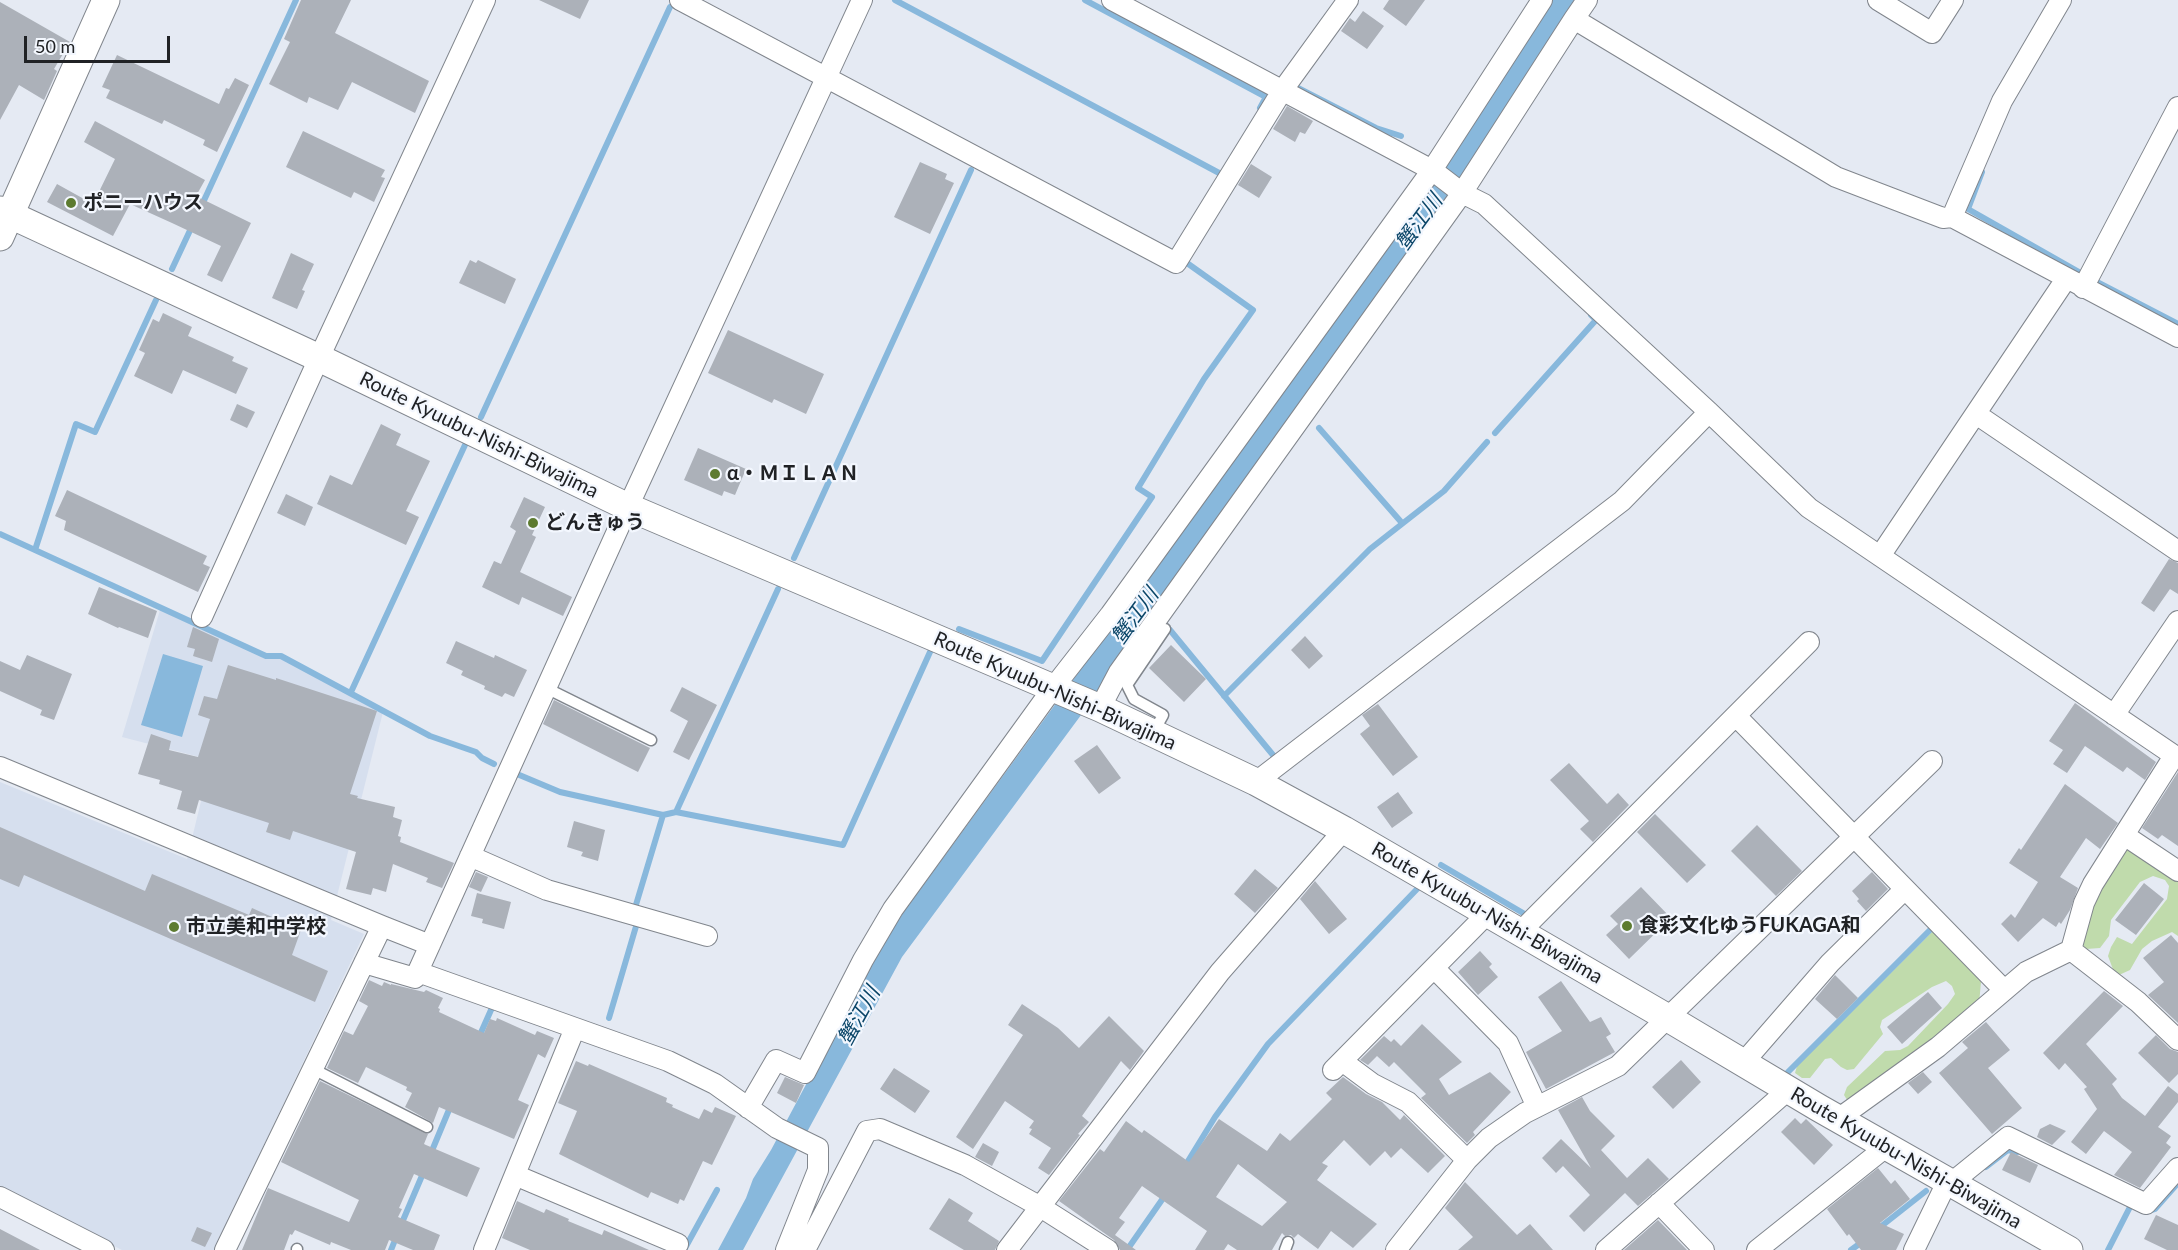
<!DOCTYPE html>
<meta charset="utf-8">
<style>
body{margin:0}
#map{position:relative;width:2178px;height:1250px;overflow:hidden;background:#e5eaf3;font-family:Lato,sans-serif}
canvas{display:block}
.scale{position:absolute;left:24px;top:36px;width:146px;height:27px;box-sizing:border-box;border:3px solid #202225;border-top:0;padding-left:8px;font-size:18px;line-height:21px;white-space:nowrap;color:#202225;-webkit-text-stroke:4px #f3f7fe;paint-order:stroke}
</style>
<div id="map">
<canvas width="2178" height="1250"></canvas>
<div class="scale">50 m</div>
</div>
<script>
const ctx = document.querySelector('canvas').getContext('2d');
ctx.lineJoin = 'round';
function fill(path, color) { ctx.fillStyle = color; ctx.fill(path, 'evenodd'); }
const shape = rows => new Path2D(rows.map(r => 'M' + r).join(''));
function trace(path, color, width, dash) { ctx.strokeStyle = color; ctx.lineWidth = width; ctx.lineCap = dash ? 'butt' : 'round'; ctx.setLineDash(dash || []); ctx.stroke(path); }
function label(font, color, halo, rows, align = 'center') {
  ctx.font = font + ' Lato,"Noto Sans JP",sans-serif'; ctx.lineWidth = 4.5; ctx.setLineDash([]); ctx.textBaseline = 'middle'; ctx.strokeStyle = halo; ctx.fillStyle = color; for (const [text, x, y, turn = 0] of rows) {
    ctx.save(); ctx.translate(x, y); ctx.rotate((+turn || 0) * Math.PI / 180); ctx.textAlign = isNaN(turn) ? turn : align; if (halo) ctx.strokeText(text, 0, 0); ctx.fillText(text, 0, 0); ctx.restore();
  }
}
const built = shape([
 [160,610,265,658,281,658,383,712,331,920,364,934,214,1250,122,1250,0,1188,0,782,187,859,211,760,122,737]
]);
const green = shape([
 [2127,844,2178,877,2178,936,2172,932,2152,941,2142,949,2130,970,2119,975,2114,972,2108,956,2111,947,2117,937,2132,944,2167,899,2169,886,2165,880,2153,876,2140,882,2111,920,2109,936,2100,948,2086,949,2082,944,2093,898],
 [1934,930,1976,973,1981,982,1979,1004,1849,1103,1844,1095,1847,1087,1885,1051,1900,1050,1908,1046,1948,1004,1955,994,1952,986,1946,981,1932,987,1882,1020,1880,1027,1883,1034,1854,1069,1847,1070,1841,1067,1831,1058,1825,1059,1810,1078,1802,1078,1795,1073,1797,1066]
]);
const water = shape([
 [1553,0,1579,0,1462,182,1186,564,1087,707,902,957,743,1250,718,1250,746,1198,753,1179,771,1150,872,961,903,913,1436,182],
 [163,654,203,666,182,737,141,725]
]);
const stream = shape([
 [895,0,1221,174],
 [1085,0,1266,97,1260,108],
 [1298,88,1376,128,1401,136],
 [1982,172,1968,209,2079,272],
 [201,207,296,0],
 [172,269,193,224],
 [2097,282,2178,324],
 [481,417,670,7],
 [1319,428,1402,523],
 [1495,433,1596,320,1591,315],
 [0,534,266,656,281,656,430,736,476,752,482,758,494,764],
 [35,550,76,424,95,432,156,300],
 [794,558,971,170],
 [959,629,1042,661,1152,497,1138,488,1204,379,1253,310,1187,263],
 [1170,630,1273,755],
 [351,692,465,445],
 [1224,696,1370,549,1444,491,1487,442],
 [517,774,560,792,663,815],
 [676,812,843,845,930,652],
 [1441,865,1523,913],
 [635,908,663,815,676,812,778,589],
 [609,1018,637,923],
 [479,1037,491,1010],
 [1788,1072,1933,927],
 [431,1153,451,1105],
 [1185,1166,1215,1117,1268,1044,1419,887],
 [1986,1167,2008,1150,2017,1152],
 [2146,1212,2155,1209,2178,1183],
 [401,1225,424,1171],
 [1879,1228,1926,1191],
 [391,1250,397,1235],
 [684,1250,717,1190],
 [1127,1250,1166,1194],
 [1851,1250,1862,1242],
 [2108,1250,2131,1205]
]);
const building = shape([
 [301,0,351,0,335,33,429,81,415,113,352,82,338,110,309,97,307,103,269,84,290,42,284,39],
 [539,0,589,0,580,19],
 [1389,0,1425,0,1406,26,1383,9],
 [0,2,70,42,54,69,57,71,44,100,19,85,0,120],
 [1363,11,1384,26,1367,49,1341,31,1350,18,1355,22],
 [117,55,219,104,226,88,229,89,235,78,249,85,217,152,203,145,205,140,164,120,162,124,106,98,110,90,102,87],
 [1287,106,1313,121,1305,134,1300,132,1295,142,1273,129],
 [95,121,205,180,196,196,251,223,222,282,207,275,221,246,172,223,130,204,113,236,47,202,57,184,93,204,115,159,84,142],
 [303,131,385,170,381,177,385,178,374,202,354,192,351,198,286,167],
 [920,162,947,174,945,179,954,183,930,234,894,217],
 [1251,164,1272,177,1259,198,1238,185],
 [291,253,314,264,302,290,305,291,297,309,272,298],
 [470,260,476,263,478,260,516,279,505,304,459,283],
 [163,313,192,327,188,336,234,357,232,361,248,368,236,394,183,370,172,394,134,376,145,353,139,350,153,319,159,322],
 [728,330,824,374,806,414,774,399,772,403,708,373],
 [237,404,255,412,247,428,230,420],
 [381,424,401,434,396,445,430,461,406,511,419,517,406,545,317,504,330,475,352,485],
 [698,448,746,469,735,495,724,491,722,496,684,480],
 [67,490,207,556,203,564,210,567,198,592,64,530,66,521,55,516],
 [286,494,313,507,305,526,277,513],
 [524,497,545,507,532,535,536,537,520,572,572,597,563,616,522,597,519,605,482,587,494,561,501,564,516,531,510,527],
 [2169,559,2178,563,2178,594,2170,589,2154,612,2141,603],
 [99,587,157,611,148,638,119,627,118,628,88,614],
 [193,627,219,639,212,662,193,656,195,649,187,647],
 [1305,636,1323,656,1309,669,1291,650],
 [456,641,494,658,495,655,527,670,514,697,505,693,502,697,484,689,485,686,461,675,463,671,446,663],
 [1171,645,1206,679,1184,702,1149,668],
 [27,655,72,674,54,720,40,715,42,710,0,691,0,661,20,670],
 [228,665,276,680,276,678,377,711,350,794,358,796,357,798,395,807,393,817,402,820,398,836,401,837,400,842,454,863,442,888,426,882,428,878,393,864,386,892,373,888,371,895,346,889,356,852,293,831,290,840,266,832,269,823,199,800,195,814,177,809,182,791,159,784,160,780,138,774,151,734,171,741,169,750,198,757,210,719,198,715,204,696,217,699],
 [682,687,717,705,689,760,673,752,688,721,670,711],
 [554,700,650,748,638,772,543,724],
 [2075,703,2156,762,2145,780,2127,767,2123,772,2085,746,2067,773,2053,764,2063,750,2049,741],
 [1378,704,1418,757,1393,776,1360,734,1370,726,1362,715],
 [1097,745,1121,778,1099,794,1074,761],
 [1569,763,1607,804,1618,793,1629,805,1593,842,1580,829,1589,821,1550,780],
 [2178,772,2178,846,2162,835,2158,839,2142,828],
 [2065,784,2118,823,2100,849,2086,838,2060,877,2078,888,2070,910,2061,924,2059,922,2056,927,2043,918,2018,942,2001,924,2011,914,2015,918,2038,882,2009,863,2019,848,2021,850],
 [1398,792,1413,813,1392,828,1377,807],
 [1655,814,1706,865,1687,883,1637,832],
 [574,821,605,830,598,861,581,856,583,852,567,847],
 [1757,825,1802,871,1776,896,1731,851],
 [0,827,145,891,152,874,249,915,252,908,301,930,292,955,328,971,315,1002,24,875,19,887,0,879],
 [1255,869,1278,888,1255,913,1234,894],
 [476,872,488,877,481,892,469,887],
 [1872,872,1888,889,1866,911,1857,901,1859,899,1852,891],
 [1315,881,1347,919,1329,934,1300,899],
 [2144,883,2164,899,2136,935,2115,920],
 [1641,887,1671,918,1629,959,1606,935,1618,924,1610,916],
 [477,893,511,902,504,929,482,923,483,919,471,916],
 [2171,935,2178,943,2178,1023,2148,995,2164,982,2143,958],
 [1480,951,1492,964,1489,967,1498,977,1478,995,1458,972],
 [1835,975,1858,998,1837,1019,1815,999],
 [369,980,382,986,384,982,391,985,391,984,424,992,426,990,443,998,438,1008,440,1009,439,1012,484,1033,490,1019,496,1021,497,1018,535,1035,537,1031,554,1038,545,1058,538,1054,518,1100,529,1105,514,1139,439,1107,433,1123,405,1107,412,1093,406,1090,407,1087,366,1067,358,1083,327,1068,344,1031,353,1035,368,1006,359,1001],
 [1561,981,1590,1022,1601,1017,1611,1034,1606,1037,1615,1052,1546,1089,1526,1052,1562,1031,1538,997],
 [2104,991,2123,1006,2086,1044,2117,1079,2112,1084,2122,1098,2145,1116,2168,1086,2178,1094,2178,1102,2158,1127,2171,1136,2166,1143,2171,1147,2140,1188,2114,1175,2132,1152,2104,1131,2086,1154,2071,1142,2097,1109,2084,1089,2087,1087,2065,1063,2059,1070,2043,1053],
 [1928,992,1942,1008,1902,1044,1887,1027],
 [1022,1004,1058,1028,1079,1048,1109,1016,1144,1051,1130,1070,1121,1061,1082,1116,1089,1122,1078,1134,1080,1135,1049,1175,1038,1168,1051,1148,1029,1134,1032,1129,1029,1128,1034,1121,1005,1101,973,1149,956,1137,1023,1035,1008,1025],
 [1986,1022,2010,1050,1988,1068,2022,1108,1992,1134,1939,1073,1968,1048,1962,1042],
 [1422,1024,1462,1062,1439,1079,1449,1095,1490,1072,1511,1092,1473,1132,1475,1135,1467,1143,1421,1098,1426,1094,1394,1062,1389,1067,1377,1056,1368,1065,1360,1060,1384,1036,1391,1042,1394,1039,1401,1046],
 [2156,1035,2170,1049,2178,1052,2178,1074,2169,1083,2138,1053],
 [1681,1060,1701,1082,1673,1109,1652,1087],
 [576,1061,588,1066,589,1064,667,1098,666,1102,673,1105,672,1107,699,1119,704,1109,712,1113,715,1107,736,1116,712,1165,703,1161,684,1201,680,1199,678,1204,651,1192,648,1198,559,1154,577,1111,558,1103],
 [894,1068,930,1091,915,1113,880,1089],
 [1923,1072,1932,1082,1918,1094,1908,1083],
 [785,1077,804,1085,796,1103,777,1093],
 [1343,1077,1366,1094,1382,1102,1400,1120,1404,1115,1445,1156,1428,1173,1401,1148,1391,1158,1385,1151,1370,1166,1344,1140,1322,1163,1328,1166,1317,1180,1377,1224,1353,1248,1331,1231,1318,1249,1298,1234,1294,1238,1291,1235,1285,1236,1282,1233,1272,1250,1237,1250,1228,1244,1224,1250,1195,1250,1207,1231,1142,1186,1119,1218,1125,1222,1115,1235,1136,1250,1120,1250,1114,1240,1059,1201,1100,1149,1104,1152,1126,1121,1142,1133,1144,1130,1189,1162,1219,1119,1267,1151,1280,1133,1290,1141,1332,1099,1326,1093],
 [1238,1164,1287,1202,1262,1226,1216,1197],
 [320,1081,428,1134,424,1144,426,1145,480,1168,467,1197,414,1174,399,1208,402,1209,398,1217,440,1235,434,1250,413,1250,389,1240,385,1250,351,1250,331,1242,330,1245,295,1230,292,1235,290,1234,284,1250,242,1250,268,1188,349,1222,359,1200,281,1162],
 [1582,1097,1590,1111,1615,1136,1601,1150,1627,1178,1648,1158,1669,1179,1638,1206,1625,1193,1584,1232,1569,1216,1590,1195,1563,1166,1556,1173,1542,1158,1561,1139,1591,1168,1558,1110],
 [1795,1118,1801,1124,1806,1119,1833,1145,1814,1165,1781,1132],
 [2050,1124,2066,1131,2052,1145,2037,1137,2040,1129],
 [983,1143,999,1152,992,1166,975,1157],
 [2011,1152,2038,1165,2030,1183,2002,1170],
 [1878,1168,1891,1184,1895,1180,1910,1199,1880,1223,1904,1234,1896,1250,1861,1250,1849,1234,1847,1236,1827,1209],
 [1465,1182,1517,1235,1530,1224,1553,1250,1458,1250,1473,1237,1445,1208],
 [949,1198,973,1213,968,1221,999,1241,995,1250,964,1250,929,1229],
 [517,1201,544,1213,546,1209,569,1219,568,1221,602,1235,604,1230,649,1250,530,1250,502,1238],
 [2156,1215,2178,1225,2178,1250,2167,1250,2144,1239],
 [1658,1220,1687,1250,1624,1250],
 [197,1227,212,1233,205,1247,191,1241],
 [0,1229,40,1250,0,1250]
]);
const lane = shape([
 [546,688,651,740],
 [1153,733,1163,715,1134,699,1127,685,1165,629],
 [313,1069,427,1127],
 [297,1250,297,1249],
 [1285,1250,1288,1242]
]);
const street = shape([
 [680,0,1176,263,1282,91,1348,0],
 [1112,0,1432,170,1462,193,1484,204,1709,412,1809,508,2178,758],
 [1587,0,1574,19,1836,177,1943,218,1952,217],
 [1878,0,1932,33,1953,0],
 [2061,0,2002,101,1952,217,2178,337],
 [2083,288,2178,107],
 [1976,414,2178,551],
 [1880,556,2066,279],
 [202,617,319,358,485,0],
 [1100,708,1119,672,1462,193,1574,19],
 [2114,715,2178,621],
 [1736,716,2004,990],
 [0,767,382,926,430,945],
 [1256,782,1622,501,1709,412],
 [2124,835,2178,871],
 [470,856,547,890,707,936],
 [1520,932,1809,642],
 [2071,950,2084,903,2093,884,2174,756],
 [364,963,415,978,628,507,862,0],
 [1434,968,1508,1043,1537,1107],
 [418,972,668,1061,715,1084,777,1128,818,1148,818,1170,786,1250],
 [1342,1061,1373,1084,1408,1102,1467,1160],
 [1743,1063,1830,963,1905,889],
 [1333,1070,1488,913],
 [748,1108,776,1060,805,1073,863,960,893,909,1053,688,1110,615,1432,170,1542,0],
 [1838,1119,1938,1047,2026,972,2071,950,2138,1002,2178,1040],
 [515,1175,678,1244],
 [1950,1184,2008,1137,2146,1204,2178,1168],
 [0,1197,104,1250],
 [1659,1203,1704,1250],
 [225,1250,382,926],
 [484,1250,575,1028],
 [805,1250,867,1131,880,1129,965,1165,1039,1206,1108,1250],
 [1007,1250,1220,972,1344,830],
 [1396,1250,1467,1160,1489,1138,1525,1113,1618,1066,1932,761],
 [1606,1250,1788,1090],
 [1757,1250,1886,1147],
 [1914,1250,1947,1182]
]);
const secondary = shape([
 [0,210,319,358,628,507,1100,708,1256,782,1344,830,1668,1018,1819,1108,2069,1250],
 [0,237,106,0]
]);
const markers = [
 [71,203,6,"#5d7b30"],
 [715,474,6,"#5d7b30"],
 [533,523,6,"#5d7b30"],
 [1627,926,6,"#5d7b30"],
 [174,927,6,"#5d7b30"]
];
const poiNames = [
 ["ポニーハウス",83,203],
 ["α・ＭＩＬＡＮ",727,474],
 ["どんきゅう",545,523],
 ["食彩文化ゆうFUKAGA和",1639,926],
 ["市立美和中学校",186,927]
];
const streetNames = [
 ["Route Kyuubu-Nishi-Biwajima",479,435,26],
 ["Route Kyuubu-Nishi-Biwajima",1055,691,24],
 ["Route Kyuubu-Nishi-Biwajima",1487,913,30],
 ["Route Kyuubu-Nishi-Biwajima",1906,1158,30]
];
const waterNames = [
 ["蟹江川",1419,222,-54],
 ["蟹江川",1135,616,-54],
 ["蟹江川",859,1016,-61]
];
fill(built, '#d6dfee');
fill(green, '#c0dbac');
fill(water, '#88b8dc');
trace(stream, '#88b8dc', 6);
fill(building, '#acb1b9');
trace(lane, '#81868d', 13);
trace(street, '#81868d', 22);
trace(secondary, '#81868d', 29);
trace(lane, '#fff', 10);
trace(street, '#fff', 20);
trace(secondary, '#fff', 27);
for (const [x, y, r, color] of markers) { const dot = new Path2D(); dot.arc(x, y, r, 0, 2 * Math.PI); ctx.fillStyle = color; ctx.fill(dot); trace(dot, '#f3f7fe', 2); }
label('bold 20px', '#202225', '#f3f7fe', poiNames, 'left');
label('20px', '#202225', '#f3f7fe', streetNames);
label('italic 21px', '#0a4568', '#f3f7fe', waterNames);
</script>
